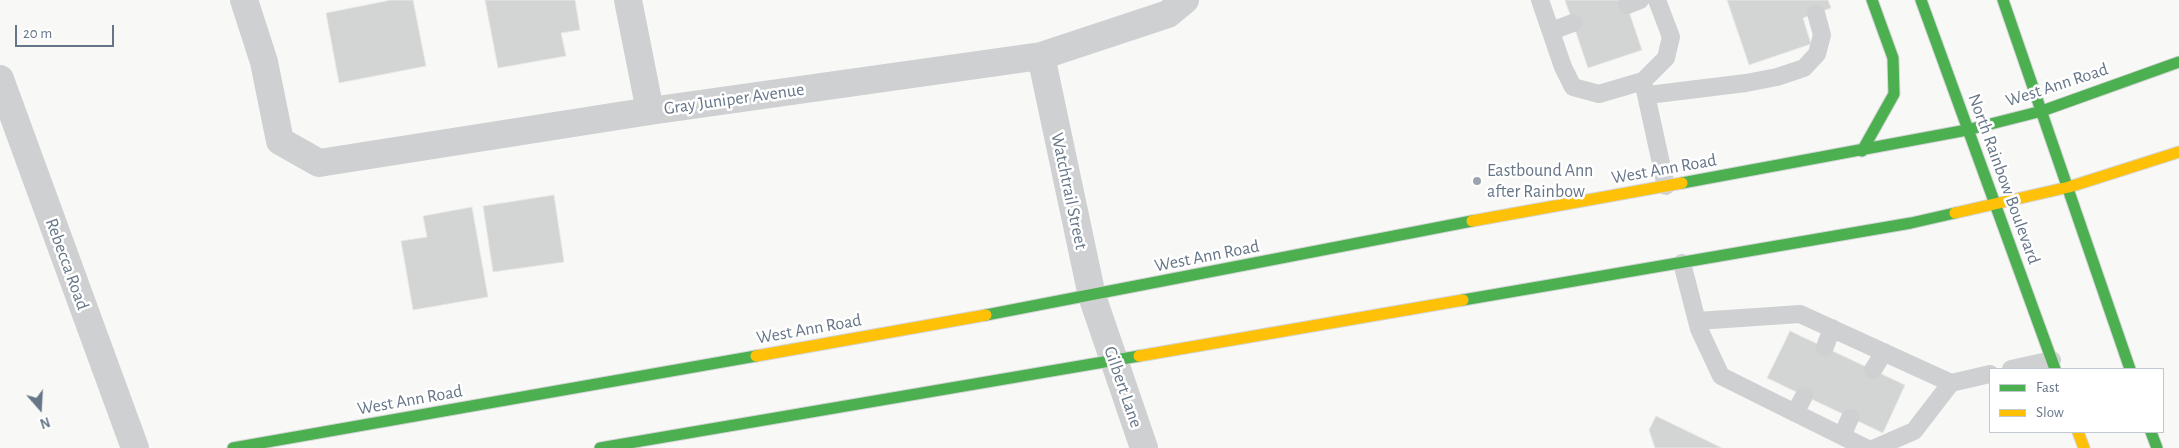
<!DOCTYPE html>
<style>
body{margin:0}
#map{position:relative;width:2179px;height:448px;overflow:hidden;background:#f8f8f7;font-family:"Alegreya Sans",sans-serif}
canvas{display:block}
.legend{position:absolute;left:1989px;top:368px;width:175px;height:65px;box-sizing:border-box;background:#fff;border:1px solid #c2c8cf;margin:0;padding:6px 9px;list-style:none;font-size:15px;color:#667688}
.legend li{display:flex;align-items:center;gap:10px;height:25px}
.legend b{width:25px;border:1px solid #c2c8cf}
.north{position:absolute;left:15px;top:383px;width:50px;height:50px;-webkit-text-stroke:4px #fff;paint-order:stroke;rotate:161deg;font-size:14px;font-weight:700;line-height:20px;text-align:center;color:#667688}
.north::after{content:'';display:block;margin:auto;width:18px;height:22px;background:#667688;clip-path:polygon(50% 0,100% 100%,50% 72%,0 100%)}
.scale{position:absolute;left:15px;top:25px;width:99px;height:22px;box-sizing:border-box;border:2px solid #667688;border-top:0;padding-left:6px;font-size:15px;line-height:18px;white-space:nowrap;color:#667688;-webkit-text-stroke:4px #fff;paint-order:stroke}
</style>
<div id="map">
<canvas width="2179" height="448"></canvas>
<ul class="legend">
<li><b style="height:6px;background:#4caf50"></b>Fast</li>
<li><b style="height:6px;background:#ffc107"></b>Slow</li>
</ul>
<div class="north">N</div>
<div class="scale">20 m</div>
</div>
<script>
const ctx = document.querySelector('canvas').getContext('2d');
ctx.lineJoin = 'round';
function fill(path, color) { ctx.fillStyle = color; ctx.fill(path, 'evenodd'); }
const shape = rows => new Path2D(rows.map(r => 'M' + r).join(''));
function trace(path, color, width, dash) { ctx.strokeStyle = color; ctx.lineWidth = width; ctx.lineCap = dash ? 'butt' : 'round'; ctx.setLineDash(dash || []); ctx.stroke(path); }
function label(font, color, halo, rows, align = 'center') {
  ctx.font = font + ' "Alegreya Sans",sans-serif'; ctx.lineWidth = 5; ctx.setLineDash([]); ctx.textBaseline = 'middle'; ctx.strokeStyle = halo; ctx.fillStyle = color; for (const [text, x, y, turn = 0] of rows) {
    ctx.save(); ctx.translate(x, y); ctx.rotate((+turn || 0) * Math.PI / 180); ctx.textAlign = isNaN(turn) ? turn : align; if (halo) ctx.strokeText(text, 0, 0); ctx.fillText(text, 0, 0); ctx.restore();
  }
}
const building = shape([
 [391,0,413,0,426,66,339,83,326,13,391,0],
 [485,0,575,0,580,30,561,33,566,56,498,68,485,0],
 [1565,0,1625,0,1642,50,1588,68,1565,0],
 [1727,0,1828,0,1831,8,1803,18,1811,44,1749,65,1727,0],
 [554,195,564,262,493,272,483,206,554,195],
 [472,207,488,297,413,310,401,241,427,237,423,216,472,207],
 [1790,331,1905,385,1883,433,1767,378,1790,331],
 [1656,416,1722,448,1655,448,1649,430,1656,416]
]);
const lane = shape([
 [1540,0,1563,67,1573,87,1599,94,1643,81],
 [1657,0,1671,37,1666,58,1643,81,1666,186],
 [1627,5,1640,0],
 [1551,31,1573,23],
 [1648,95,1746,83,1777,77,1804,68,1817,54,1822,35,1816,13],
 [1682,263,1699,329,1721,376,1866,448],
 [1697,321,1800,314,1951,383],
 [1825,347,1832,328],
 [2011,369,2052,360],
 [1873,370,1884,352],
 [1795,413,1804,396],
 [1842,436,1850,418],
 [1875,448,1914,431,1951,383,1990,374]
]);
const street = shape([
 [244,0,264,62,280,141,319,163,650,111,1041,56,1168,14,1185,0],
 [628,0,650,111],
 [1041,56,1092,296,1144,448],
 [0,79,135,448]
]);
const fast = shape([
 [1921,0,2055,369],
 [2003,0,2130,369],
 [1862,151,1894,94,1893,58,1872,0],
 [1682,183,1967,130,2042,111,2179,62],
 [1463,300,1911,223,1955,213],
 [986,315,1472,221],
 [2151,432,2157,448],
 [233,448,756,356],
 [600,448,1139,356]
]);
const slow = shape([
 [1955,213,2069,187,2179,152],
 [1472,221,1682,183],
 [756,356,986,315],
 [1139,356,1463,300],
 [2078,432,2084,448]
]);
const markers = [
 [1477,181,5,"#99a4af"]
];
const streetNames = [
 ["West Ann Road",2057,85,-18],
 ["Gray Juniper Avenue",734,99,-8],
 ["West Ann Road",1664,169,-10],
 ["North Rainbow Boulevard",2004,179,70],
 ["Watchtrail Street",1069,191,78],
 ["West Ann Road",1207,256,-11],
 ["Rebecca Road",67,264,70],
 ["West Ann Road",809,329,-10],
 ["Gilbert Lane",1123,387,71],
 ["West Ann Road",410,400,-10]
];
const poiNames = [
 ["Eastbound Ann",1487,171],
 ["after Rainbow",1487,192]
];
fill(building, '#d3d4d4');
trace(building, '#e8e8e6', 1);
trace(fast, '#d3d5d6', 13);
trace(slow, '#d3d5d6', 13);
trace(lane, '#cfd0d2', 18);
trace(street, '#cfd0d2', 28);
trace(fast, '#4caf50', 11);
trace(slow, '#ffc107', 11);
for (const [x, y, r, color] of markers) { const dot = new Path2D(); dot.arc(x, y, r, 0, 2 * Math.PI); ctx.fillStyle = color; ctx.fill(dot); trace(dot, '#fff', 2); }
label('18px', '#667688', '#fff', streetNames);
label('18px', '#667688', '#fff', poiNames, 'left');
</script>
